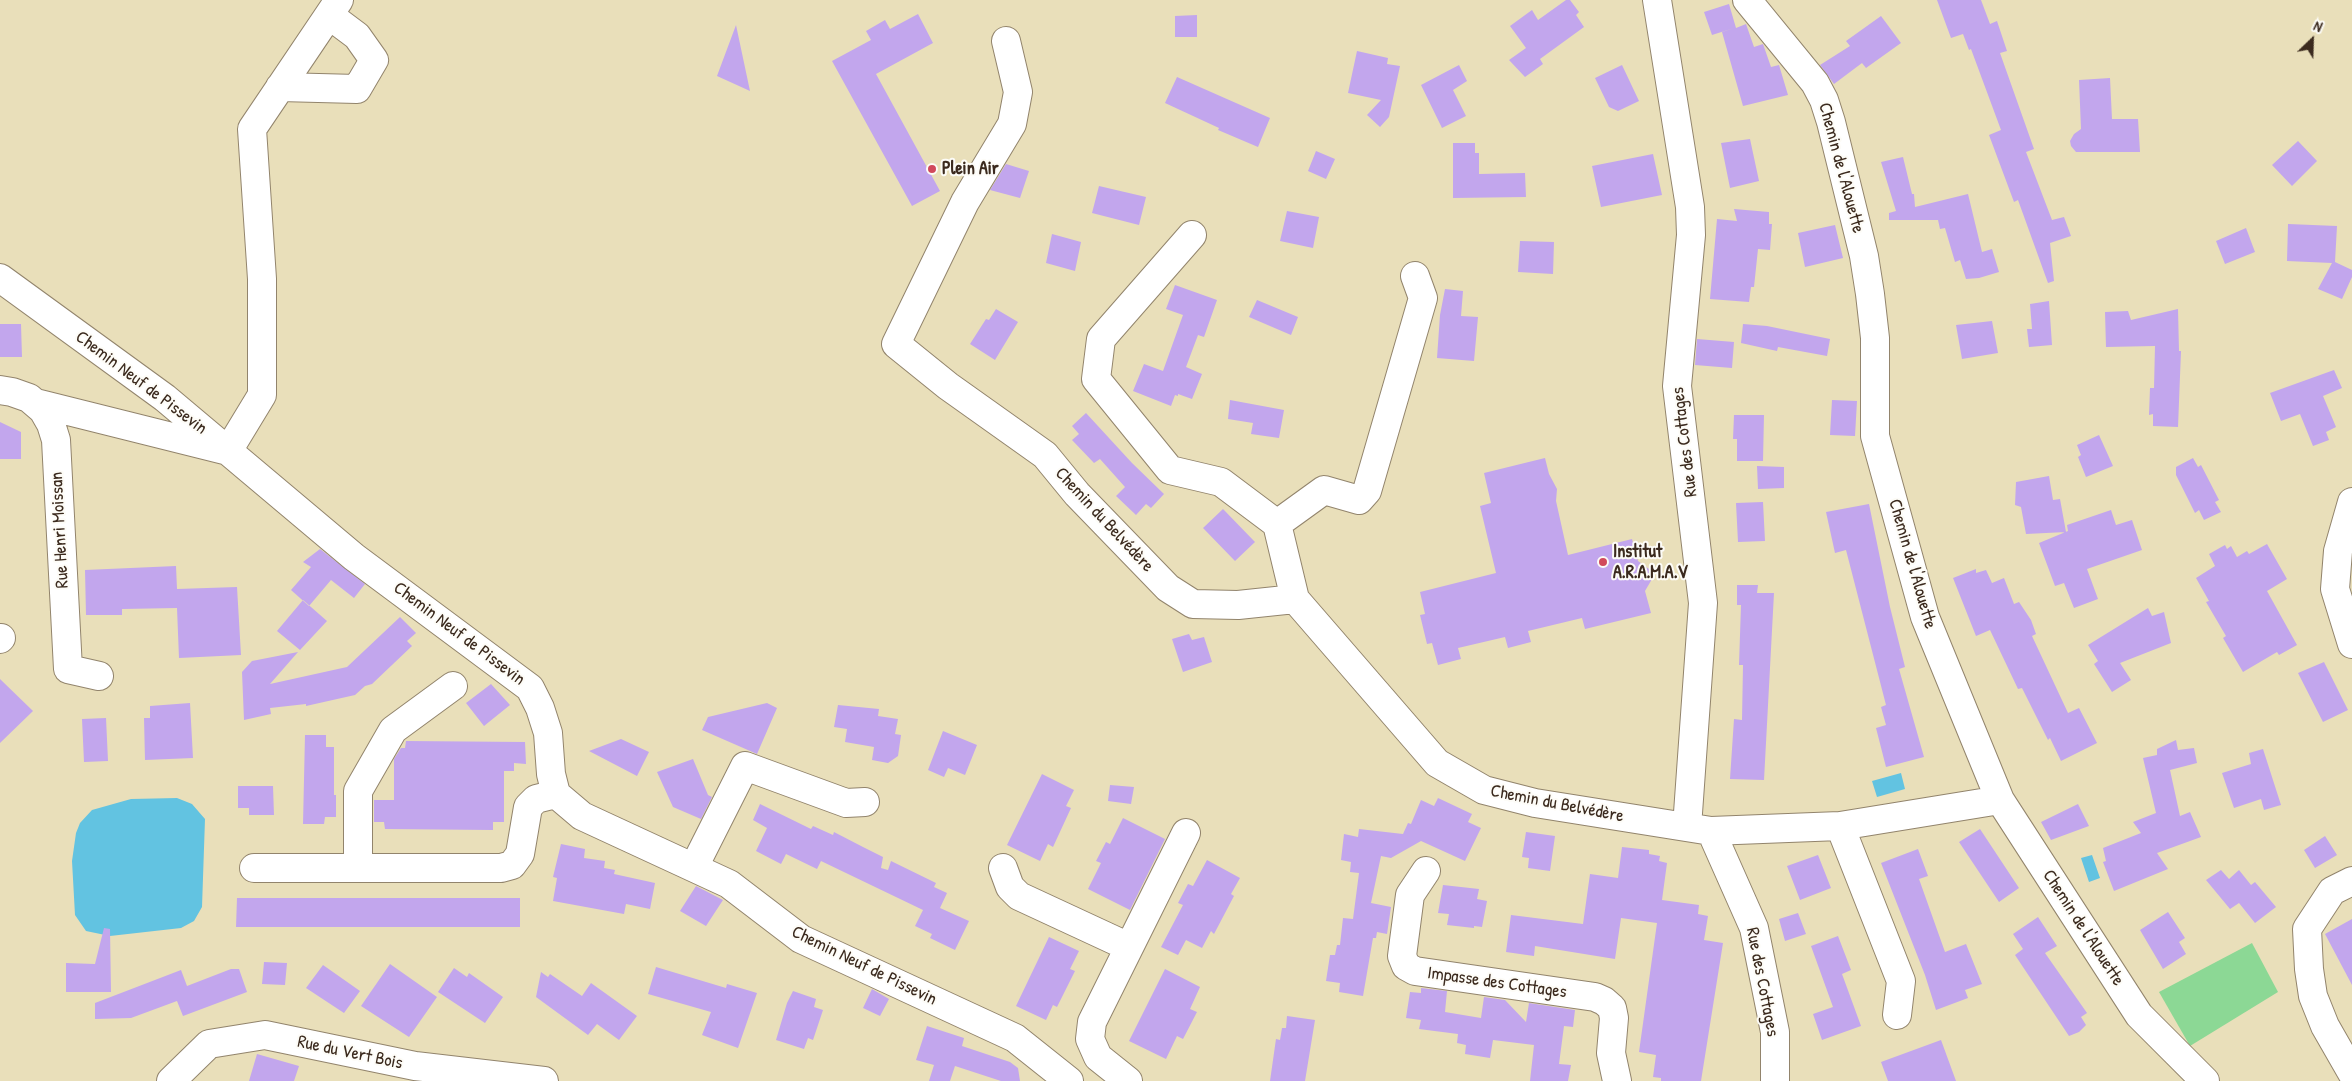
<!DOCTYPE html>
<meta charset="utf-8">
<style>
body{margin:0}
#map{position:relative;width:2352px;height:1081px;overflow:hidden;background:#e9dfba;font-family:"Patrick Hand",sans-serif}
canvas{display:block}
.north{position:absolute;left:2287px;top:15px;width:50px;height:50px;-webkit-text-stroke:4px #fdfcf7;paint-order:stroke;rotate:24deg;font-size:14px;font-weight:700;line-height:20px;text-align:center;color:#3b2a1e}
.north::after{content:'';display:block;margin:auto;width:18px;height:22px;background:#3b2a1e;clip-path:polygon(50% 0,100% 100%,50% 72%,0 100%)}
</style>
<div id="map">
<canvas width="2352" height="1081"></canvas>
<div class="north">N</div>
</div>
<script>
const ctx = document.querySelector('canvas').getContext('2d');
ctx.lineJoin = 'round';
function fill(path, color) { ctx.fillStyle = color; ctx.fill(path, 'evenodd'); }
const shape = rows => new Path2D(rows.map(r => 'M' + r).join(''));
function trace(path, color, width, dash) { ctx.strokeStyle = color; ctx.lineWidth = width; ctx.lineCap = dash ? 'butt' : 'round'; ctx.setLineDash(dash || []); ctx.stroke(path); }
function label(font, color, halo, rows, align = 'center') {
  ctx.font = font + ' "Patrick Hand",sans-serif'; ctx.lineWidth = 4; ctx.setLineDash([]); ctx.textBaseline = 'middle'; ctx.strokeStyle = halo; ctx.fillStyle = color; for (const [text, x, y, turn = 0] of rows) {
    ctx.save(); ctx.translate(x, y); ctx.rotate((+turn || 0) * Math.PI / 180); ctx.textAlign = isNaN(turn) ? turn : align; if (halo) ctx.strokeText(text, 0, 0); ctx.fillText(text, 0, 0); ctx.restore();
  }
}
const green = shape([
 [2252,943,2278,992,2190,1046,2159,992]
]);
const water = shape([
 [1901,773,1905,789,1877,797,1872,781],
 [177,798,192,804,205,819,202,907,194,921,181,928,110,936,86,931,75,915,72,861,76,833,80,823,92,810,131,799],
 [2092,855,2100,878,2089,882,2081,858]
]);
const building = shape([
 [1566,0,1570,0,1579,12,1576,15,1584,27,1540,59,1543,64,1525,77,1509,60,1526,48,1510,26,1532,10,1538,20],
 [1937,0,1981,0,1990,24,1997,21,2007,51,2000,53,2034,149,2026,152,2052,220,2064,217,2071,236,2050,243,2054,281,2048,283,2018,200,2014,202,1989,135,2001,130,1971,49,1969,50,1963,34,1951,38],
 [1729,4,1736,28,1746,24,1754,47,1763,44,1771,67,1779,65,1788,95,1743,106,1722,32,1734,28,1712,35,1704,12],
 [918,14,933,43,876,74,940,191,912,206,832,61,871,40,866,31,885,20,890,29],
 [1197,15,1197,37,1175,37,1175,16],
 [1881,16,1901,43,1866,68,1862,63,1834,84,1820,65,1850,46,1846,41],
 [736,25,750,91,717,76],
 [1357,51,1388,58,1387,64,1400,66,1389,117,1380,127,1367,115,1381,100,1348,93],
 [1459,65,1467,81,1453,90,1466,116,1442,128,1421,85],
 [1622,65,1639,101,1618,111,1609,107,1595,78],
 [1177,77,1270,118,1258,147,1218,130,1219,128,1165,103],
 [2110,78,2112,119,2138,119,2140,152,2076,152,2071,146,2070,141,2074,134,2081,129,2079,80],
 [1750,139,1759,181,1730,188,1721,143],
 [2298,141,2317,161,2292,186,2272,165],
 [1453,143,1475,143,1475,153,1479,153,1479,174,1525,173,1526,197,1453,198],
 [1316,151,1335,159,1326,179,1308,171],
 [1653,154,1662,195,1601,207,1592,166],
 [1903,157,1912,194,1914,194,1915,207,1968,194,1982,252,1992,249,1999,272,1979,278,1966,279,1960,260,1955,262,1945,228,1940,229,1938,220,1889,220,1889,213,1896,211,1881,162],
 [1006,164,1029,171,1020,198,990,190],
 [1099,186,1146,197,1139,225,1092,213],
 [1734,209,1769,212,1769,224,1772,224,1770,250,1758,249,1754,287,1751,287,1749,302,1710,299,1717,219,1737,221],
 [1287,211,1319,217,1313,248,1280,241],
 [2288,224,2337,226,2335,262,2352,270,2352,277,2342,299,2318,289,2332,263,2287,261],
 [1835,225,1843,258,1805,267,1798,233],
 [2246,228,2255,252,2225,264,2216,241],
 [1052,234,1081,242,1075,271,1046,263],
 [1520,241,1554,242,1553,274,1518,272],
 [1175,285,1217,300,1204,337,1198,335,1186,367,1202,374,1192,399,1178,394,1178,396,1175,395,1171,406,1133,391,1144,364,1163,371,1183,315,1166,309],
 [1445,289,1463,291,1461,316,1478,317,1474,361,1437,358,1440,315],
 [1257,300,1298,317,1291,335,1249,317],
 [2049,301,2052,345,2029,347,2027,329,2032,329,2030,304],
 [996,309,1018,322,995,360,970,344,986,319,989,320],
 [2178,309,2179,351,2181,351,2178,427,2153,426,2153,414,2149,415,2150,388,2154,388,2155,346,2106,347,2105,312,2128,311,2131,320],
 [1992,321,1998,353,1962,359,1956,325],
 [0,324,21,324,22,357,0,357],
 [1743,324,1767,326,1830,339,1827,356,1778,347,1777,351,1741,343],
 [1697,339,1734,342,1732,368,1695,365],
 [2334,370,2342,388,2323,396,2336,427,2326,432,2329,440,2313,446,2300,414,2281,421,2270,393],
 [1230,400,1284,410,1279,438,1251,434,1253,423,1228,419],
 [1832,400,1857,401,1855,436,1830,435],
 [1086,413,1132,463,1164,494,1151,508,1146,504,1136,515,1116,496,1125,487,1100,459,1094,463,1072,440,1079,434,1072,426],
 [1734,415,1764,415,1763,461,1737,461,1737,439,1733,439],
 [0,422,21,432,21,459,0,459],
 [2099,435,2113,466,2086,477,2078,457,2081,455,2077,445],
 [1545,458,1549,474,1557,489,1556,501,1568,555,1632,539,1638,561,1649,569,1652,574,1652,579,1645,591,1651,613,1585,629,1582,618,1528,631,1531,642,1508,648,1505,637,1458,648,1461,659,1438,665,1432,643,1427,644,1420,615,1425,614,1420,592,1496,573,1480,506,1491,503,1484,473],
 [2193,458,2198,467,2201,465,2219,500,2215,502,2221,512,2204,520,2199,510,2195,513,2176,475,2176,467],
 [1757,466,1784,467,1784,488,1758,489],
 [2049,476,2053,500,2060,499,2066,532,2026,534,2021,507,2015,505,2016,482],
 [1763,502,1765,541,1738,542,1736,503],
 [1869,504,1890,607,1905,667,1899,669,1924,757,1886,767,1876,728,1886,725,1881,707,1886,705,1846,550,1835,553,1826,512],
 [1223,509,1255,542,1235,561,1203,528],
 [2111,510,2116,525,2132,520,2142,550,2087,569,2098,599,2074,608,2064,583,2055,586,2039,543,2068,531,2067,525],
 [2267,544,2287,579,2267,591,2297,645,2279,655,2277,652,2243,672,2223,638,2226,636,2206,602,2209,601,2196,578,2215,566,2209,554,2225,545,2227,549,2231,546,2237,557,2247,551,2249,554],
 [320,549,365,584,354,598,331,580,309,606,291,590,311,567,303,562],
 [176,566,177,589,237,587,241,655,179,658,177,608,122,609,122,615,86,615,85,570],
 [1976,569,1976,573,1986,570,1992,583,2004,578,2014,604,2019,602,2031,620,2036,634,2032,636,2068,713,2079,708,2097,743,2061,761,2050,738,2048,740,2022,688,2018,689,1990,630,1976,636,1953,578],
 [1737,585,1758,585,1757,593,1774,593,1764,780,1730,779,1734,719,1742,720,1743,665,1739,665,1741,605,1737,605],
 [303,600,327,621,300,650,277,631],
 [2148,608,2152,616,2164,612,2171,643,2120,663,2131,680,2112,692,2094,664,2098,661,2088,645],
 [400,617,416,633,407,641,412,646,372,684,365,686,355,695,306,706,306,704,270,708,271,714,244,720,242,672,252,661,298,652,270,684,347,667],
 [1189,634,1192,640,1204,637,1212,662,1183,672,1172,639],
 [2324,662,2348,710,2323,722,2298,673],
 [0,679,33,711,0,743],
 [491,684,510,705,484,726,466,703],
 [190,703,193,758,145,760,144,718,150,718,150,706],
 [767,703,777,708,757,754,702,730,708,717],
 [838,705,879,709,878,716,898,719,895,734,901,735,898,756,888,763,872,760,874,747,845,742,847,729,834,727],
 [106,718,108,761,84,762,82,719],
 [943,731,977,745,965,775,948,768,944,777,928,770],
 [305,735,326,735,326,747,334,747,334,795,336,795,336,817,325,817,324,824,303,824],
 [621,739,649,752,637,776,589,751],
 [2176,740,2178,750,2194,748,2197,763,2170,770,2180,816,2190,812,2201,837,2157,853,2168,869,2114,891,2103,862,2106,861,2103,848,2141,833,2133,822,2156,813,2143,758,2157,755,2157,749],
 [406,741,525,742,526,764,514,763,514,771,504,771,504,822,493,822,493,830,385,829,384,822,374,822,374,800,394,800,394,759,401,748,405,748],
 [2263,749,2281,805,2264,810,2261,799,2234,808,2222,773,2251,764,2249,753],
 [693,759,708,795,712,797,701,819,673,807,657,772],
 [1042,774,1074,790,1066,806,1071,808,1053,847,1048,844,1040,861,1007,845],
 [1110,785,1134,787,1131,804,1108,801],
 [238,786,273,786,274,815,249,815,249,808,238,808],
 [1438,798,1472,814,1468,822,1481,828,1465,861,1421,841,1391,858,1381,856,1371,903,1391,907,1387,934,1377,932,1376,938,1373,938,1363,996,1339,992,1340,983,1326,981,1330,955,1335,955,1337,945,1340,945,1343,918,1353,919,1359,873,1350,872,1351,862,1341,860,1344,834,1358,837,1359,829,1403,834,1408,823,1411,824,1421,800,1434,806],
 [760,804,811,829,813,826,833,835,834,832,863,847,883,857,881,868,888,870,891,861,936,883,934,887,947,893,940,908,969,921,955,950,930,938,932,934,915,926,923,910,821,861,817,869,786,854,781,864,756,851,767,828,753,820],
 [2078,804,2089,826,2051,840,2041,822],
 [1123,818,1165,839,1130,910,1088,889,1101,863,1096,861,1106,842,1110,844],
 [1980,829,2019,888,1999,902,1959,842],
 [1526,832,1555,836,1550,871,1528,868,1529,858,1522,857],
 [2325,836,2337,855,2315,868,2304,850],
 [561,844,585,849,584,858,605,861,604,868,615,870,614,874,655,883,650,909,626,904,624,914,553,901,557,878,553,877],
 [1622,847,1649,850,1649,854,1660,856,1659,861,1667,863,1662,900,1699,905,1698,914,1708,916,1704,940,1723,943,1701,1081,1661,1081,1661,1078,1653,1077,1656,1055,1639,1052,1657,923,1621,918,1615,959,1535,946,1534,956,1506,952,1511,915,1583,924,1590,874,1618,878],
 [1918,849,1928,876,1919,879,1945,952,1966,944,1982,984,1965,990,1968,998,1936,1010,1925,975,1881,863],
 [1818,855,1831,888,1800,900,1787,866],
 [1207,860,1240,878,1231,894,1234,896,1214,934,1211,931,1202,948,1186,940,1178,955,1161,947,1183,905,1178,903,1188,884,1193,886],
 [2221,870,2229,879,2239,870,2251,885,2255,882,2276,907,2255,923,2239,903,2230,909,2206,880],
 [1443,885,1479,889,1477,899,1487,901,1482,927,1474,926,1474,928,1447,925,1449,914,1438,913],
 [696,886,723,900,706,926,680,911],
 [237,898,520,898,520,927,236,927],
 [2168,912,2185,938,2179,942,2186,954,2163,969,2140,930],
 [1798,913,1806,934,1785,941,1779,919],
 [2038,917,2057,946,2045,953,2087,1013,2081,1017,2086,1025,2079,1032,2069,1036,2015,955,2023,949,2013,934],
 [2352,919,2352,985,2325,934],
 [104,928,110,929,111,992,66,992,66,963,95,964],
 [1838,936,1851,970,1842,974,1861,1026,1822,1040,1813,1014,1833,1007,1811,946],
 [1049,937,1079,951,1070,969,1075,971,1057,1007,1053,1005,1046,1020,1016,1006],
 [264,962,287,963,285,985,262,984],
 [390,964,437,997,409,1037,361,1006],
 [323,965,360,991,344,1013,306,988],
 [656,967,726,988,727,984,757,993,738,1048,702,1035,711,1012,648,994],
 [454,968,467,977,469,973,503,997,485,1023,438,992],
 [231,969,239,969,247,992,183,1016,177,1001,131,1018,95,1019,95,1003,181,970,187,986],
 [1165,969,1200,987,1190,1009,1197,1012,1183,1039,1177,1036,1166,1059,1129,1041],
 [541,972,548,977,550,974,582,996,591,983,637,1016,619,1040,597,1024,588,1035,536,997],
 [1421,988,1447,991,1445,1012,1481,1018,1484,997,1505,1000,1526,1022,1529,1003,1575,1010,1573,1027,1564,1026,1559,1064,1571,1065,1568,1081,1530,1081,1534,1045,1493,1040,1490,1058,1465,1054,1466,1045,1457,1043,1458,1034,1419,1029,1421,1020,1406,1018,1410,992,1421,993],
 [872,989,889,999,880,1016,863,1008],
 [793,991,816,999,814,1007,823,1010,813,1040,808,1038,804,1049,776,1040,787,1003],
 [1287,1016,1315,1020,1305,1081,1270,1081,1276,1039,1280,1040,1282,1028,1286,1028],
 [927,1026,964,1038,962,1046,1010,1062,1018,1068,1020,1081,1001,1081,955,1066,950,1081,929,1081,934,1065,916,1060],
 [1941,1040,1956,1081,1888,1081,1881,1062],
 [257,1054,299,1066,294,1081,249,1081]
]);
const minor = shape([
 [1657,0,1690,207,1691,235,1677,386,1703,603,1687,827],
 [1747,0,1815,83,1824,100,1831,122,1864,256,1870,294,1875,338,1875,436,1925,617,2000,800,2139,1015,2205,1081],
 [1006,41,1018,92,1012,124,965,202,896,344,948,386,1045,455,1077,494,1168,588,1193,604,1238,605,1295,599],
 [280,87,357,89,374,60,357,36,329,15],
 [1192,235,1101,339,1096,379,1170,470,1221,482,1277,524,1295,599,1437,763,1484,790,1535,803,1711,831,1840,826,2000,800],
 [0,278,165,398,354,557,530,688,540,708,548,733,551,774,556,794,582,816,729,884,801,939,1015,1038,1069,1081],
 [0,390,12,392,29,398,43,410,51,424,56,440,68,669,99,676],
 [36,403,228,451,262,395,262,279,252,129,339,0],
 [2352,502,2338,551,2335,589,2352,644],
 [1277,524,1324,490,1359,500,1367,491,1423,298,1415,276],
 [0,639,1,638],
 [1840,826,1901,981,1897,1015],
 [1711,831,1754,928,1775,1032,1775,1081],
 [694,867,745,766,846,803,865,802],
 [254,868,501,868,512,865,520,854,528,807,536,799,556,794],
 [358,868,358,791,393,730,453,686],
 [1003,868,1010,887,1019,896,1129,947],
 [1426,871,1410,895,1402,956,1406,966,1415,971,1595,997,1604,1001,1612,1008,1614,1018,1611,1053,1617,1081],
 [2352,881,2332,891,2307,929,2309,969,2313,996,2325,1026,2352,1073],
 [171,1081,209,1044,265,1035,415,1066,544,1081],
 [1128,1081,1098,1057,1090,1039,1092,1022,1186,833]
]);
const markers = [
 [932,169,5,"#d1495b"],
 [1603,562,5,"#d1495b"]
];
const streetNames = [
 ["Chemin de l'Alouette",1841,168,75],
 ["Chemin Neuf de Pissevin",141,383,37],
 ["Rue des Cottages",1685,442,-97],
 ["Chemin du Belvédère",1104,520,47],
 ["Rue Henri Moissan",60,530,-93],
 ["Chemin de l'Alouette",1912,564,74],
 ["Chemin Neuf de Pissevin",459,634,37],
 ["Chemin du Belvédère",1557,804,11],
 ["Chemin de l'Alouette",2083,928,57],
 ["Chemin Neuf de Pissevin",864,966,26],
 ["Rue des Cottages",1762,982,79],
 ["Impasse des Cottages",1497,983,8],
 ["Rue du Vert Bois",350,1053,12]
];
const poiNames = [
 ["Plein Air",942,169],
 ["Institut",1613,552],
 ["A.R.A.M.A.V",1613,573]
];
fill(green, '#8cd895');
fill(water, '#62c3e1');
fill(building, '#c2a6ed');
trace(minor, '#92846c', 30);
trace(minor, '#fff', 28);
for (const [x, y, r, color] of markers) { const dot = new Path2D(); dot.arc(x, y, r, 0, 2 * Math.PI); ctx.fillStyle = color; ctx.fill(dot); trace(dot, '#fdfcf7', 2); }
label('18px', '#3b2a1e', '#fdfcf7', streetNames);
label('bold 18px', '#3b2a1e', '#fdfcf7', poiNames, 'left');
</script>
